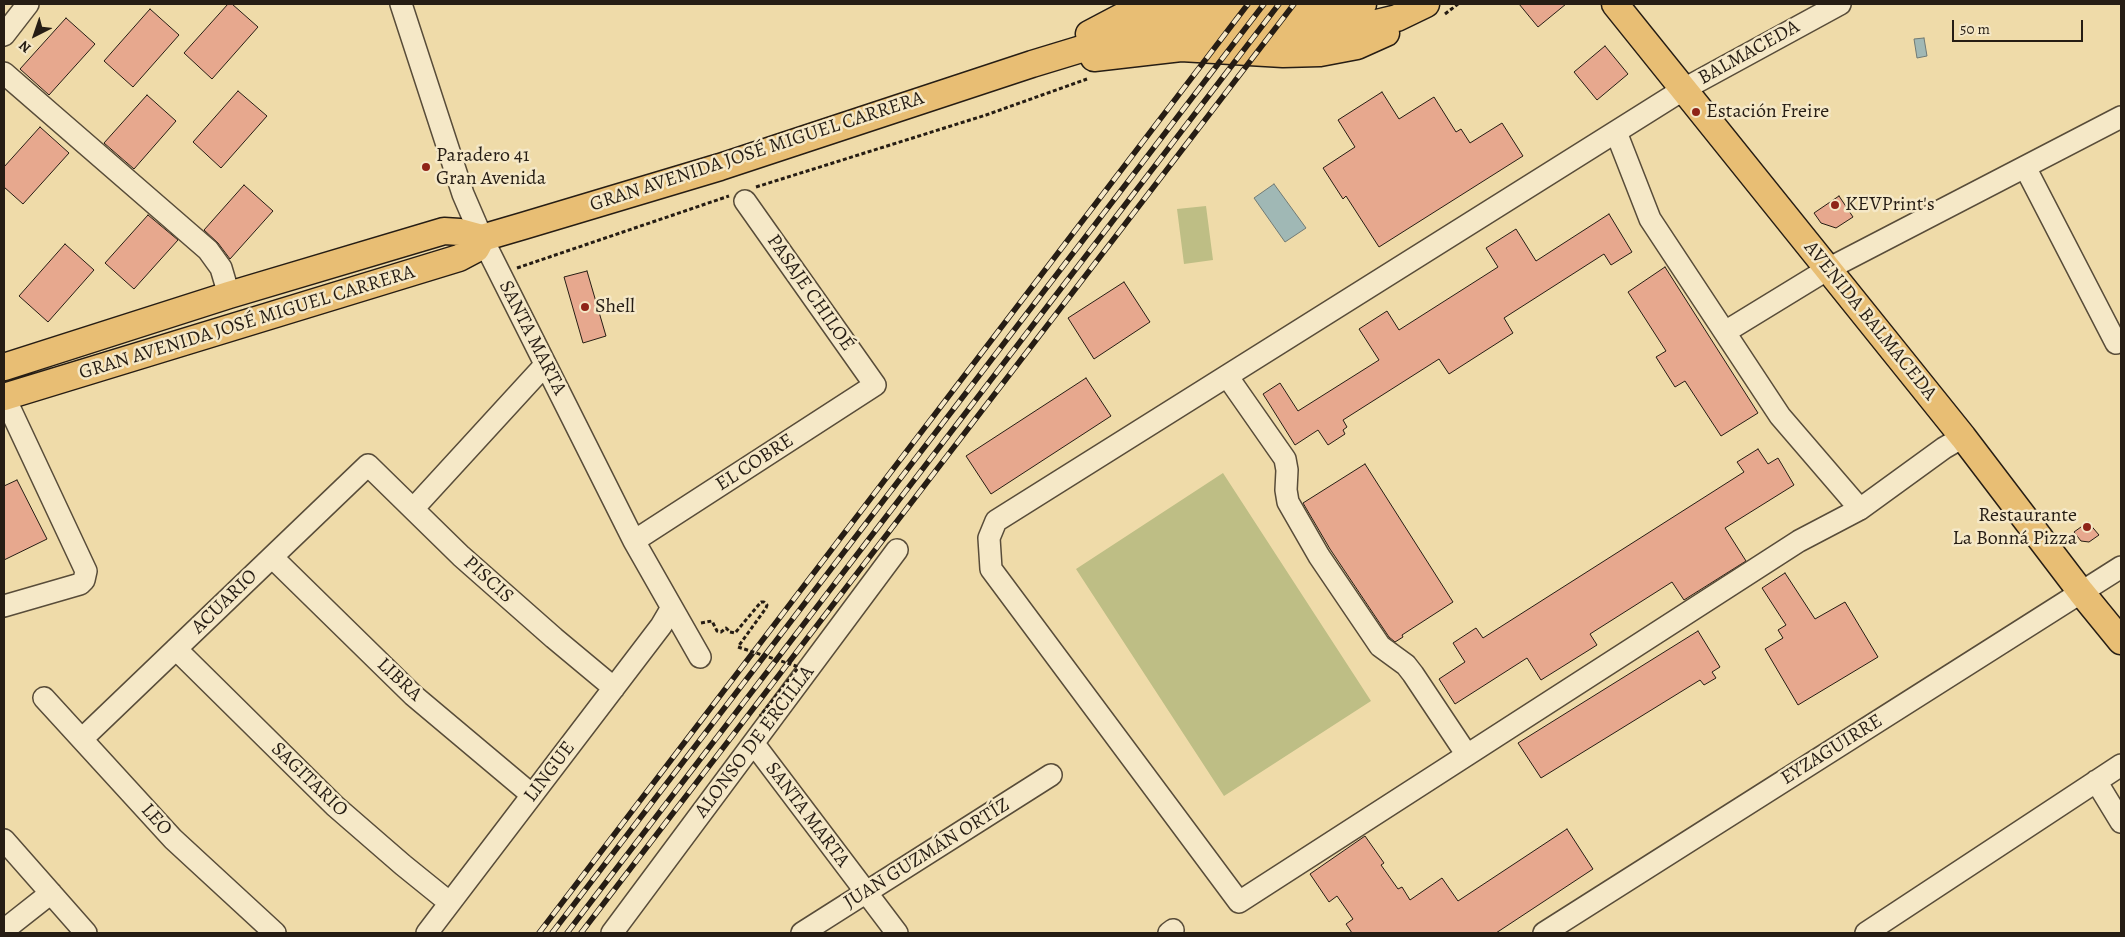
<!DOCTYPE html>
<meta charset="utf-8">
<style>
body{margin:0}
#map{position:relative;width:2125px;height:937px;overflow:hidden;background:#efdba9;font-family:Alegreya,serif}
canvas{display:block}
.frame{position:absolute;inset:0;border:5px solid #261d14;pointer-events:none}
.north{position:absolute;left:10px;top:10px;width:50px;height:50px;-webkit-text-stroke:4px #f5e8c7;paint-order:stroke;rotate:221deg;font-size:14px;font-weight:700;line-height:20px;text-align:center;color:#261d14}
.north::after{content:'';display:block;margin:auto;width:18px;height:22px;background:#261d14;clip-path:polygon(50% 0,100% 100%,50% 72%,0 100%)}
.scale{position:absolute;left:1952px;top:20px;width:131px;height:22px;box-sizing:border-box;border:2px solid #261d14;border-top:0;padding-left:6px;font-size:15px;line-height:18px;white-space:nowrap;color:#261d14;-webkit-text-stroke:4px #f5e8c7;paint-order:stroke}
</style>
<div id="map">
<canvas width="2125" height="937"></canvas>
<div class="frame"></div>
<div class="north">N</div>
<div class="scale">50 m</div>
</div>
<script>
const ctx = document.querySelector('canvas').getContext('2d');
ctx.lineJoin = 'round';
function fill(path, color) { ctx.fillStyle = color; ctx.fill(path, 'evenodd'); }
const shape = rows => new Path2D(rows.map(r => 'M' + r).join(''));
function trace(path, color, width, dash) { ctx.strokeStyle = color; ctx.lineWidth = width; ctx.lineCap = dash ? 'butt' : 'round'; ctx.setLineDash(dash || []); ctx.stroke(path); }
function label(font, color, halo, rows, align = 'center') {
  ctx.font = font + ' Alegreya,serif'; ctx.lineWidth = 5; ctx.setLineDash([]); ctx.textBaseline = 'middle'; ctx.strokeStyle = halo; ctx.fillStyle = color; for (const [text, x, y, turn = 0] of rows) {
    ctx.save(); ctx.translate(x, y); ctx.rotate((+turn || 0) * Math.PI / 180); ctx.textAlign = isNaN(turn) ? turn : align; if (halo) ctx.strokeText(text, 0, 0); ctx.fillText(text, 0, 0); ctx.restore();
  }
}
const green = shape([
 [1206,206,1213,260,1184,264,1177,209],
 [1223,473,1371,701,1224,796,1076,569]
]);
const water = shape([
 [1924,38,1927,56,1917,58,1914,39,1924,38],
 [1274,184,1306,228,1285,242,1254,198,1274,184]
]);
const building = shape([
 [228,4,232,4,258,27,212,79,184,53,228,4],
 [1519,4,1566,4,1538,27,1519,4],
 [150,9,179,35,133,87,104,61,150,9],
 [66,18,95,44,49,95,20,69,66,18],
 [1605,46,1628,74,1597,100,1574,72,1605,46],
 [238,91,267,116,221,168,193,142,238,91],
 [1382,92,1399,119,1434,97,1456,132,1461,129,1470,143,1502,123,1523,156,1379,247,1346,196,1343,199,1323,168,1355,147,1338,120,1382,92],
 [147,95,176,121,134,169,104,143,147,95],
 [40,127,69,153,23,204,4,187,4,167,40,127],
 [244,185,273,211,230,259,218,243,204,230,244,185],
 [1839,196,1853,217,1836,228,1821,223,1814,213,1839,196],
 [1609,214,1632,252,1611,265,1604,254,1504,318,1513,333,1449,374,1439,359,1343,420,1347,427,1343,430,1345,434,1328,445,1318,430,1295,445,1263,394,1280,383,1298,411,1379,360,1359,329,1387,311,1399,330,1498,267,1486,248,1516,229,1536,261,1609,214],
 [148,215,178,240,134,289,105,263,148,215],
 [65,244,94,270,48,322,19,296,65,244],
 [1665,267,1758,413,1721,436,1685,381,1675,387,1656,357,1666,351,1628,292,1665,267],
 [587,271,606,336,583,343,564,277,587,271],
 [1124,282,1150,322,1094,359,1068,318,1124,282],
 [1086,378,1111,416,991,494,966,456,1086,378],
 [1758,449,1768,464,1778,458,1794,485,1725,528,1746,561,1684,600,1672,582,1590,634,1597,645,1541,680,1527,658,1455,704,1439,679,1465,662,1453,643,1476,628,1483,638,1744,472,1737,462,1758,449],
 [1365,464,1453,602,1402,635,1403,637,1395,642,1389,637,1330,549,1303,503,1365,464],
 [17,480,47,539,4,560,4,486,17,480],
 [2088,522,2099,535,2089,542,2081,541,2074,532,2088,522],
 [1785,573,1815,619,1845,602,1878,657,1798,705,1765,649,1783,638,1778,630,1786,625,1762,588,1785,573],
 [1698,631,1720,667,1712,672,1716,678,1704,685,1700,680,1541,778,1518,743,1698,631],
 [1567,829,1593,869,1496,933,1352,933,1346,924,1353,919,1337,896,1329,902,1310,874,1365,836,1384,863,1381,865,1398,889,1402,887,1410,900,1442,878,1458,901,1567,829]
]);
const path = shape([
 [1445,14,1458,4],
 [756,187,986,115,1087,79],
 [517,268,729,196],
 [701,623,712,621,717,631,721,632,726,628,730,632]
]);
const minor = shape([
 [401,4,463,194,482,238,634,541,700,657],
 [1840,4,1684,89,996,521,989,538,991,569,1239,902,1799,541,1860,509,1944,448,1963,437],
 [4,35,28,4],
 [4,73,208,250,221,268,229,295],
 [1616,132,1650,219,1780,416,1860,509],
 [2025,167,2116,343],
 [1725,332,1828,269,2121,117],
 [1227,376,1285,459,1287,470,1286,490,1288,502,1319,556,1380,646,1406,665,1413,674,1467,755],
 [413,509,545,365],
 [634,541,875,385,745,201],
 [272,557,413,695,532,795],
 [4,606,80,584,84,580,86,571,4,396],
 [176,649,335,806,403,865,450,903],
 [44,698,173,839,275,933],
 [82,739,368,465,461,556,554,638,614,688],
 [754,744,897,933],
 [2096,781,2121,822],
 [4,840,86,933],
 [4,930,51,893],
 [427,933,661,626,671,609],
 [612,933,897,550],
 [802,933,1051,775],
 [1169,933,1173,930],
 [1544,933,2121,567],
 [1866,933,2121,765]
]);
const major = shape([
 [1615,4,1963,437,2081,592,2121,641],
 [1089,34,1125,15,1171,5,1226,6,1289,15,1331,12,1363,4],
 [1094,58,1181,48,1283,54,1320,53,1357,46,1386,33],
 [4,367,229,295,444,231,460,232,482,238,523,226,720,167,1032,64,1134,33,1151,29,1188,25,1287,32,1322,32,1360,27,1381,22,1397,18,1426,4],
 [4,397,459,258,476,249,482,238]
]);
const rail = shape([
 [539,933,1248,4],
 [552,933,1264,4],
 [567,933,1279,4],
 [581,933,1294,4]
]);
const pathBridge = shape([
 [730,632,735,633,761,602,764,602,767,605,766,608,738,647,796,666,798,668,760,716]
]);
const markers = [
 [1696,112,5,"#8f2418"],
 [426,167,5,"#8f2418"],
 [1835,205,5,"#8f2418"],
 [585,307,5,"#8f2418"],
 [2087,527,5,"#8f2418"]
];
const streetNames = [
 ["BALMACEDA",1749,53,-29],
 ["GRAN AVENIDA JOSÉ MIGUEL CARRERA",757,152,-18],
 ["PASAJE CHILOÉ",810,293,55],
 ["AVENIDA BALMACEDA",1870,321,51],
 ["GRAN AVENIDA JOSÉ MIGUEL CARRERA",247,323,-17],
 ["SANTA MARTA",532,338,63],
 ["EL COBRE",755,463,-33],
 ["PISCIS",488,580,42],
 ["ACUARIO",225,602,-44],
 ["LIBRA",399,680,43],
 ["ALONSO DE ERCILLA",755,742,-53],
 ["EYZAGUIRRE",1832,750,-32],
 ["LINGUE",550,772,-53],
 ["SAGITARIO",309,780,44],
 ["SANTA MARTA",807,815,53],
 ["LEO",156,820,48],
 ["JUAN GUZMÁN ORTÍZ",927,854,-32]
];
const poiNames = [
 ["Estación Freire",1706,112],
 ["Paradero 41",436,156],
 ["Gran Avenida",436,179],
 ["KEVPrint's",1845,205],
 ["Shell",595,307],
 ["Restaurante",2077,516,"right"],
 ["La Bonná Pizza",2077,539,"right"]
];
fill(green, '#bebe85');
fill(water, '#a0b8b5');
trace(water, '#6f7a75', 1);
fill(building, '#e7a88e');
trace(building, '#261d14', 1);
trace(minor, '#584c39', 24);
trace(major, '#261d14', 29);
trace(path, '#261d14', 3, [4, 2.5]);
trace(minor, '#f5e8c7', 21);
trace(major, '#e8be74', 26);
trace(rail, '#261d14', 5.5);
trace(rail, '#f5e8c7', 4, [11]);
trace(pathBridge, '#261d14', 3, [4, 2.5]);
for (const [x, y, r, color] of markers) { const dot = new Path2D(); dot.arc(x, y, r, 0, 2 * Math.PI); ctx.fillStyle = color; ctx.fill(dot); trace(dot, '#f5e8c7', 2); }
label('20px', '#261d14', '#f5e8c7', streetNames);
label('20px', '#261d14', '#f5e8c7', poiNames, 'left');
</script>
